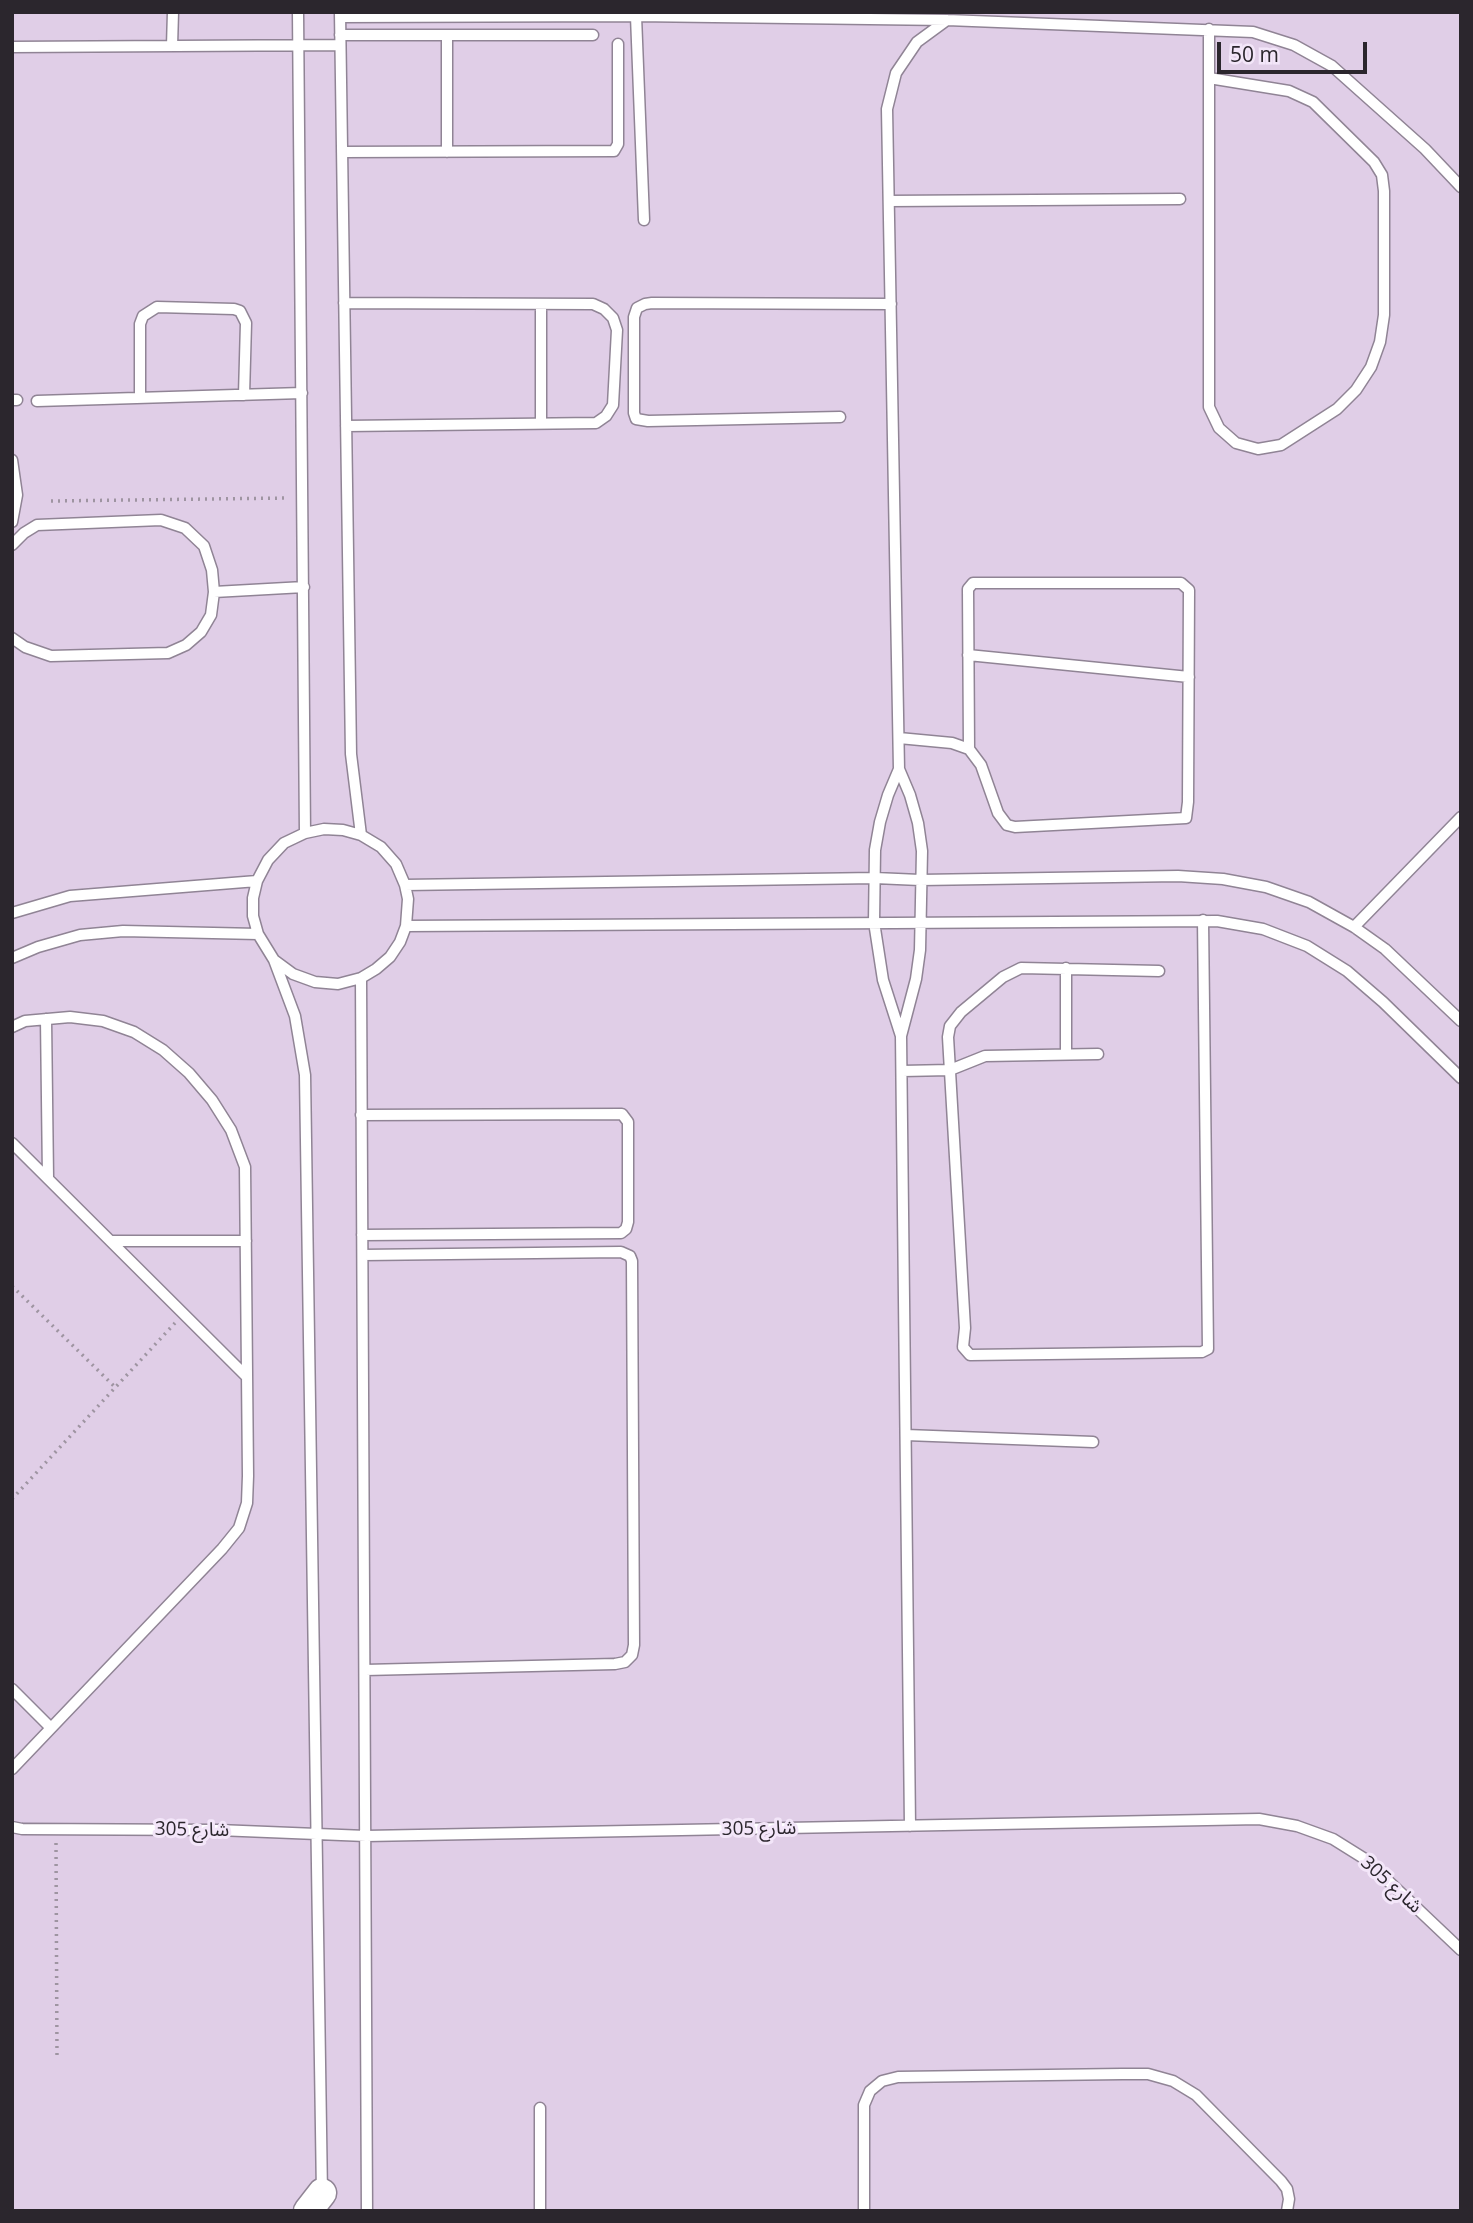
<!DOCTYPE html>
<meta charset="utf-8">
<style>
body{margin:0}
#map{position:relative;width:1473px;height:2223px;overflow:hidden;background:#e6d9eb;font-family:"Open Sans",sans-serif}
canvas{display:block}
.frame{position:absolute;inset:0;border:14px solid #2b262d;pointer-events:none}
.scale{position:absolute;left:1217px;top:42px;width:150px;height:32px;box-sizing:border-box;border:4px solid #2b262d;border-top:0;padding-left:9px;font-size:21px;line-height:24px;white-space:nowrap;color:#2b262d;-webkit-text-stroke:5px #f3e6f9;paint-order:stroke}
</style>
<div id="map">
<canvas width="1473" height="2223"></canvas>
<div class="frame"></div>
<div class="scale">50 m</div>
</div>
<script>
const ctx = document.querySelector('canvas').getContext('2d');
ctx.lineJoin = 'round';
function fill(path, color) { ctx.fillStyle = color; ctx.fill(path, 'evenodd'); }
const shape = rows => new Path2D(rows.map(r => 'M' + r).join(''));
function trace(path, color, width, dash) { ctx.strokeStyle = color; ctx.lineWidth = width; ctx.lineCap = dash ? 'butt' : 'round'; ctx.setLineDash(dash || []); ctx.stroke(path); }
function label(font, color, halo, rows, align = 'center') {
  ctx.font = font + ' "Open Sans","Noto Sans Arabic",sans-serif'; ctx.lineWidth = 6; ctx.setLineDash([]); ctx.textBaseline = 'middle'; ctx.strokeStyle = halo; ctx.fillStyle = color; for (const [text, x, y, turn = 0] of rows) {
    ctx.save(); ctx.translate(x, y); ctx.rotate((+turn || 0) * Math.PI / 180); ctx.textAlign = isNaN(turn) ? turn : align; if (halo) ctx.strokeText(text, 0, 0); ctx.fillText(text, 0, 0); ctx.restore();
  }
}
const built = shape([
 [12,12,1461,12,1461,2211,12,2211]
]);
const path = shape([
 [51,501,287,498],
 [12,1286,116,1388],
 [12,1499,175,1323],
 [56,1843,57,2058]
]);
const lane = shape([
 [298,12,305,833],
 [340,13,351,754,361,835],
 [636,16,644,220],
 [340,17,636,16,947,20,1253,32,1294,45,1332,66,1425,149,1461,187],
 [340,35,593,35],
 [172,46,173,12],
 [12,47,340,45],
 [1209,78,1289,91,1313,102,1374,162,1382,175,1384,191,1384,315,1380,342,1371,367,1356,390,1337,409,1281,445,1258,449,1236,443,1219,428,1209,407,1209,29],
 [342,152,614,151,618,144,618,44],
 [447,152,447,35],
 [889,201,1180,199],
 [344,303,593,304,604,309,613,318,617,330,613,405,606,416,596,423,346,426],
 [140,398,140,324,143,316,157,307,234,309,240,311,246,323,244,395],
 [12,400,17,400],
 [37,401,302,393],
 [840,417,648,421,636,419,634,413,634,317,637,308,645,304,652,303,891,304],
 [541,423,541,304],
 [12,460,17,495,12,522],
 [12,545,24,533,37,525,161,520,185,528,204,546,212,570,214,592,211,615,201,632,186,645,168,653,51,656,25,647,12,638],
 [214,592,304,587],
 [968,655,1189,677],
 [899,738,952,743,969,749,981,765,998,813,1007,825,1015,827,1186,818,1188,802,1189,590,1181,583,973,583,968,589,969,749],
 [899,769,888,795,880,822,875,850,874,922,883,980,901,1036],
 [405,885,875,878,920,880,1178,876,1223,879,1266,887,1309,902,1354,927,1385,949,1461,1021],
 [12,913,70,896,257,881],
 [406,926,1217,921,1263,929,1307,946,1347,971,1383,1002,1461,1078],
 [1354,927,1461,817],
 [12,958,38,947,80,935,123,931,258,934],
 [274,960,293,974,315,982,338,984,361,978,376,969,390,957,400,942,406,926,408,899,405,885,396,864,381,847,361,835,343,830,324,829,305,833,284,843,268,860,257,881,253,898,253,916,258,934,274,960,295,1016,305,1075,322,2194],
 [1159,971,1021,968,1003,977,961,1012,950,1026,948,1037,965,1328,963,1347,970,1355,1202,1352,1208,1349,1203,920],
 [361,978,367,2211],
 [46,1019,48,1178],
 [12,1027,25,1021,70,1017,103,1021,134,1032,163,1050,189,1073,212,1100,231,1130,245,1167,248,1476,247,1503,239,1528,222,1549,12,1769],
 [1066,1054,1066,968],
 [902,1071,950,1070,985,1056,1098,1054],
 [361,1115,622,1114,628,1122,628,1222,626,1229,621,1233,362,1235],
 [12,1143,247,1377],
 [111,1241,246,1241],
 [363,1255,621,1252,630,1256,632,1261,634,1645,632,1655,625,1662,615,1664,365,1670],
 [906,1435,1093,1442],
 [12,1689,51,1728],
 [910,1826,901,1036,916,979,920,950,922,851,918,823,910,795,899,769,887,109,896,73,917,42,947,20],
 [12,1827,22,1829,218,1830,366,1836,1259,1819,1297,1826,1333,1839,1365,1859,1461,1950],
 [540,2211,540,2108],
 [864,2211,864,2105,870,2091,882,2081,898,2077,1122,2074,1148,2074,1173,2081,1196,2095,1281,2181,1287,2189,1289,2199,1287,2211]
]);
const secondary = shape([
 [308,2211,322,2193]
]);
const streetNames = [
 ["شارع 305",759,1829,-1],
 ["شارع 305",192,1830,1],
 ["شارع 305",1391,1885,42]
];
fill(built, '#e0cee7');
trace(lane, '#908495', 13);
trace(secondary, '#908495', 31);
trace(path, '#9e94a1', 3.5, [2, 5]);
trace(lane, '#fff', 10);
trace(secondary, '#fff', 28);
label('19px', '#2b262d', '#f3e6f9', streetNames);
</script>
